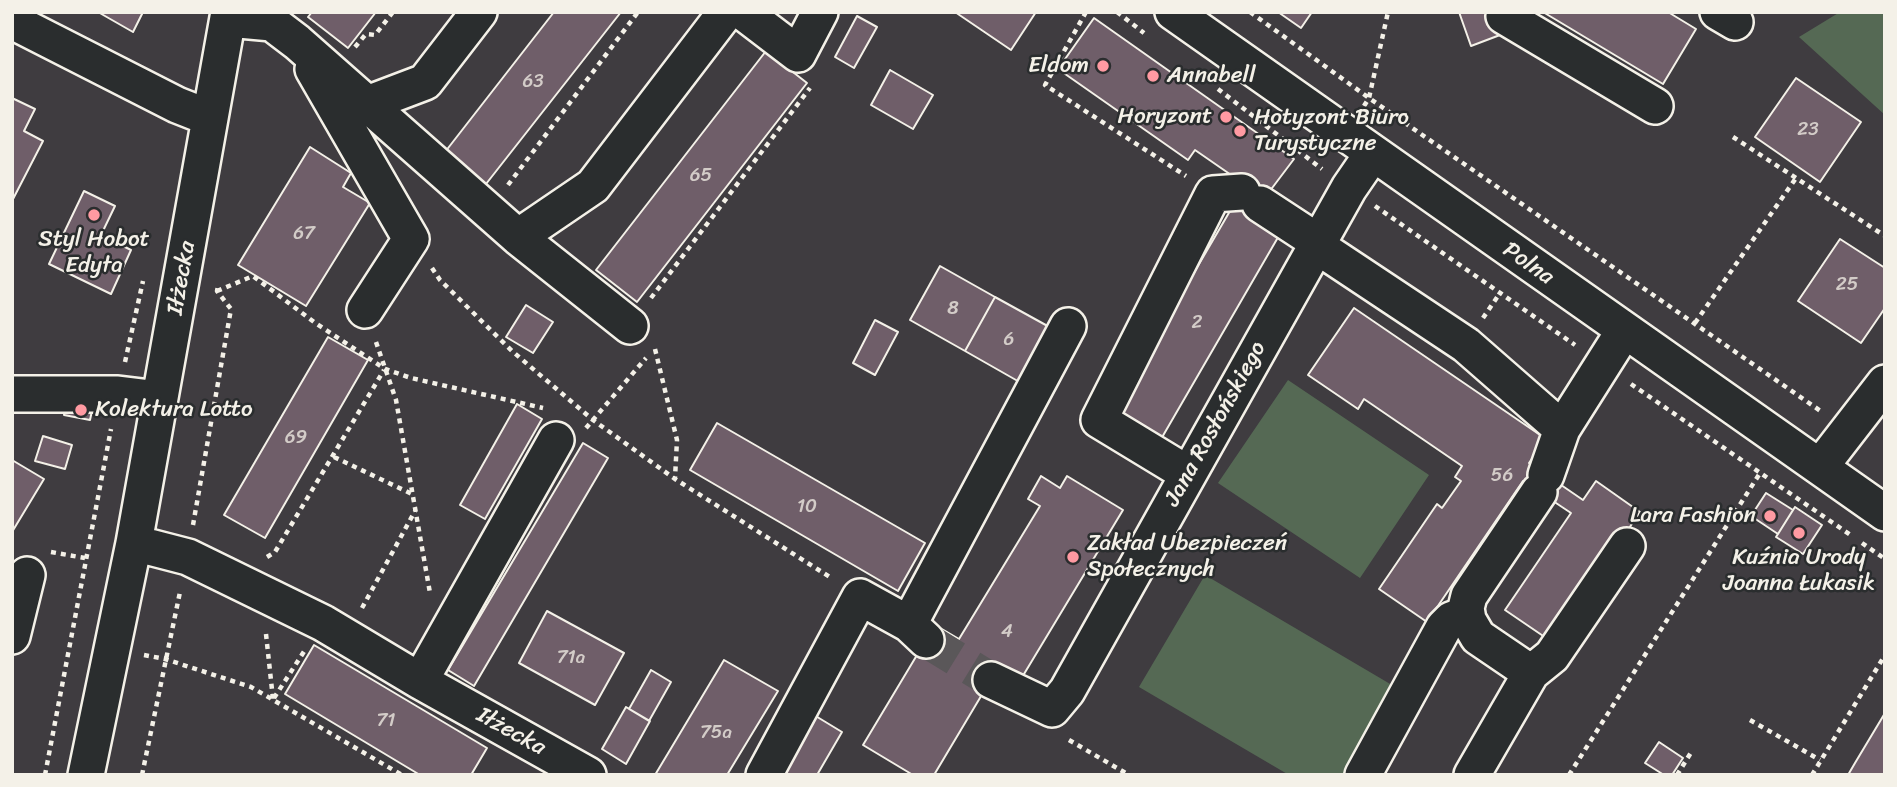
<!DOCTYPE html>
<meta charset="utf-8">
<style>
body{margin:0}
#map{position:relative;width:1897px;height:787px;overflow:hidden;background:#3f3c40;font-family:Sriracha,sans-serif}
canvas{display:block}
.frame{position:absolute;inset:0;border:14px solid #f4f1e8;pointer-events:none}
</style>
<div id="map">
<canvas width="1897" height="787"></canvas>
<div class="frame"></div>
</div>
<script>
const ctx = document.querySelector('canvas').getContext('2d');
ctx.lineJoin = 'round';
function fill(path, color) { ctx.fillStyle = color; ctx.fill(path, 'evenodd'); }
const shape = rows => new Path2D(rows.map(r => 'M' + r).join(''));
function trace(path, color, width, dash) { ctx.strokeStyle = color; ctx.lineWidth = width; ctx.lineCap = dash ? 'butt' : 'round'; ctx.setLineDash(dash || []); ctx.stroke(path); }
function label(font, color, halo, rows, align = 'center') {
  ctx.font = font + ' Sriracha,sans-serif'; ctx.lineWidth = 5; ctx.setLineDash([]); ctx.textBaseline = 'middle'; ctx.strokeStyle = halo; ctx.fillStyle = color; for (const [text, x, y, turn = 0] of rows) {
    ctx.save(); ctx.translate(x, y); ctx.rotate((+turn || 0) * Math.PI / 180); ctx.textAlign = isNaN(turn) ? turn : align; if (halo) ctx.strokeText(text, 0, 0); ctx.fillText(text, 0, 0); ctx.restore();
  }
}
const green = shape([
 [1840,12,1885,12,1885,115,1799,37],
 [1288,380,1429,475,1360,578,1218,483],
 [1205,575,1397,688,1347,775,1289,775,1139,687]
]);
const building = shape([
 [98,12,143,12,133,32,98,12],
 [312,12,376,12,348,48,308,17,312,12],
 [554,12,621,12,486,184,445,152,554,12],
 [955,12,1036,12,1011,50,955,12],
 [1278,12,1312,12,1301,28,1278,12],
 [1459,12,1495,12,1500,35,1471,46,1459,12],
 [1543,12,1668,12,1696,29,1663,84,1543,12],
 [857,16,877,27,854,68,835,57,857,16],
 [1094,18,1294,159,1260,204,1247,186,1195,150,1188,160,1058,69,1094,18],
 [766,51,807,83,637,302,596,270,766,51],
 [890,70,933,95,913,129,871,105,890,70],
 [1796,78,1861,122,1820,182,1755,137,1796,78],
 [12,98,35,109,24,131,43,141,12,201,12,98],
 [310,147,351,173,343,187,370,203,306,306,238,265,310,147],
 [84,191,115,206,101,235,131,250,111,294,49,264,84,191],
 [1237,199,1284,227,1157,446,1109,418,1237,199],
 [1840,239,1885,268,1885,308,1861,343,1798,301,1840,239],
 [940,266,995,297,965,351,910,320,940,266],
 [995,297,1053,329,1023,384,965,351,995,297],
 [526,305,553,322,533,353,506,337,526,305],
 [1354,308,1546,439,1529,463,1583,500,1596,481,1640,512,1552,642,1505,610,1571,513,1523,481,1427,622,1379,589,1437,504,1442,508,1461,481,1455,477,1462,466,1364,399,1358,409,1308,375,1354,308],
 [875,320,898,332,875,375,853,363,875,320],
 [328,337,368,360,265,538,224,515,328,337],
 [66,401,93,406,90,420,64,415,66,401],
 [517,404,542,419,485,519,460,505,517,404],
 [717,423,925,543,898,591,690,470,717,423],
 [43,436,72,445,65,469,35,461,43,436],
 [583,443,608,458,474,686,448,670,583,443],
 [12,460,44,479,12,532,12,460],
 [1041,476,1060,488,1067,476,1123,510,1021,679,999,666,934,775,913,775,863,745,935,625,959,639,1040,506,1028,499,1041,476],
 [1766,493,1793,510,1778,534,1751,516,1766,493],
 [1795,507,1822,525,1803,554,1776,537,1795,507],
 [547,611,624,653,595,705,519,663,547,611],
 [314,645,487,748,471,775,420,775,285,694,314,645],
 [724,660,778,691,727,775,655,775,724,660],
 [651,670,671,682,649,721,629,709,651,670],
 [626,707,650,721,626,764,602,749,626,707],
 [1885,713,1885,775,1848,775,1855,763,1885,713],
 [814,715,842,732,817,775,779,775,814,715],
 [1659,742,1683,758,1672,775,1664,775,1645,763,1659,742]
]);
const minorTunnel = shape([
 [926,640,991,680]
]);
const path = shape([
 [1086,12,1045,85,1186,176],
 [1117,12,1144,33],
 [1250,12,1369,98,1822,412],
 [355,47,366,34,375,35,393,12],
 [1218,89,1322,169],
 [1364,106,1369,98,1388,12],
 [1733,137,1885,236],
 [508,185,638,12],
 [1375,206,1575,345],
 [432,268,440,280,512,351,593,420,675,479,833,579],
 [217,291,253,276,314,322,385,369,411,378,543,408],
 [651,298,810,88],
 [1483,318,1500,293],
 [1695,323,1796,178],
 [376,342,396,400,430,593],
 [655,349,677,440,675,478],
 [125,362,143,281],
 [1631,384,1852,536],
 [586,428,646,358],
 [334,457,412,494],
 [193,525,231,309,217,291,218,286],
 [1862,543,1885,559],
 [51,552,85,558],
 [267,557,275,552,384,370],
 [362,608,415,511],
 [266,634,273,699],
 [144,655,165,659,251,687,402,775],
 [274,698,305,650],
 [1750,720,1820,760],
 [1069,740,1129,775],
 [45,775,111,429],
 [142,775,180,592],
 [1569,775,1760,473],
 [1677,775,1692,751],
 [1812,775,1885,655]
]);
const minor = shape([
 [743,12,798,54,820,12],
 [1173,12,1885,513],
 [1506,12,1504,16,1655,106],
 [1718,12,1735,22],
 [228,19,272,23,297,42,518,237,630,326],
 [12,21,177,105,210,118],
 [313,69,411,239,365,310],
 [367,104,425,82,479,12],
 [1260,204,1318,242],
 [518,237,593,186,726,12],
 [1317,246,1466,345,1562,429,1624,331],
 [12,394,118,394,159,399],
 [1820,467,1885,383],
 [1188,474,1099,420,1213,194,1242,192],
 [1546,475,1562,429],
 [1539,492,1469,596,1466,608,1468,620,1478,637,1531,673,1552,656,1627,546],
 [134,543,188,557,323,623,420,681,588,775],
 [909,624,1068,326],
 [12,636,27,575],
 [991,680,1052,709,1067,691,1349,188,1373,153],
 [420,681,556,440],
 [86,775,134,543,229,12],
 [764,775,860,597,909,624,926,640],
 [1363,775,1444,627,1451,620,1467,614],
 [1472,775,1531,673]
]);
const markers = [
 [1103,66,7,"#ff9aa2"],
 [1153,76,7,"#ff9aa2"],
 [1226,117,7,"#ff9aa2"],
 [1240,131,7,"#ff9aa2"],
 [94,215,7,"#ff9aa2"],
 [81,410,7,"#ff9aa2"],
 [1770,516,7,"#ff9aa2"],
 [1799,533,7,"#ff9aa2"],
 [1073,557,7,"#ff9aa2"]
];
const numberNames = [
 ["63",533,82],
 ["23",1808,130],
 ["65",701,176],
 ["67",304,234],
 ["25",1847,285],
 ["8",953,309],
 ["2",1197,323],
 ["6",1009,340],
 ["69",296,438],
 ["56",1502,476],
 ["10",807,507],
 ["4",1007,632],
 ["71a",571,658],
 ["71",386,721],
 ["75a",716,733]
];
const poiNames = [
 ["Eldom",1089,66,"right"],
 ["Annabell",1167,76],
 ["Horyzont",1212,117,"right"],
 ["Hotyzont Biuro",1254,118],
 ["Turystyczne",1254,144],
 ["Styl Hobot",94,240,"center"],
 ["Edyta",94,266,"center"],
 ["Kolektura Lotto",95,410],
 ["Lara Fashion",1756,516,"right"],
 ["Zakład Ubezpieczeń",1087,544],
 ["Społecznych",1087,570],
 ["Kuźnia Urody",1799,558,"center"],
 ["Joanna Łukasik",1799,584,"center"]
];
const streetNames = [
 ["Polna",1528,264,35],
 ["Iłżecka",182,278,-80],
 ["Jana Rosłońskiego",1216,424,-61],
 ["Iłżecka",511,732,29]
];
fill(green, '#556954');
fill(building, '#6f5e69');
trace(building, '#f4f1e8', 2);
trace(minorTunnel, '#5a5759', 35, [35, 18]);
trace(minor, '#f4f1e8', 40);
trace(path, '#f4f1e8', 4.5, [5, 5]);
trace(minor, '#2a2d2e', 35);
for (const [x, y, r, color] of markers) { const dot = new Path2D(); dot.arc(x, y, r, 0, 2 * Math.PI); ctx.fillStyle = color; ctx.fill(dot); trace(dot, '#2a2d2e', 2.5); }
label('19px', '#d3ccc8', null, numberNames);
label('23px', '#f4f1e8', '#2a2d2e', poiNames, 'left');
label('23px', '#f4f1e8', '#2a2d2e', streetNames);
</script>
